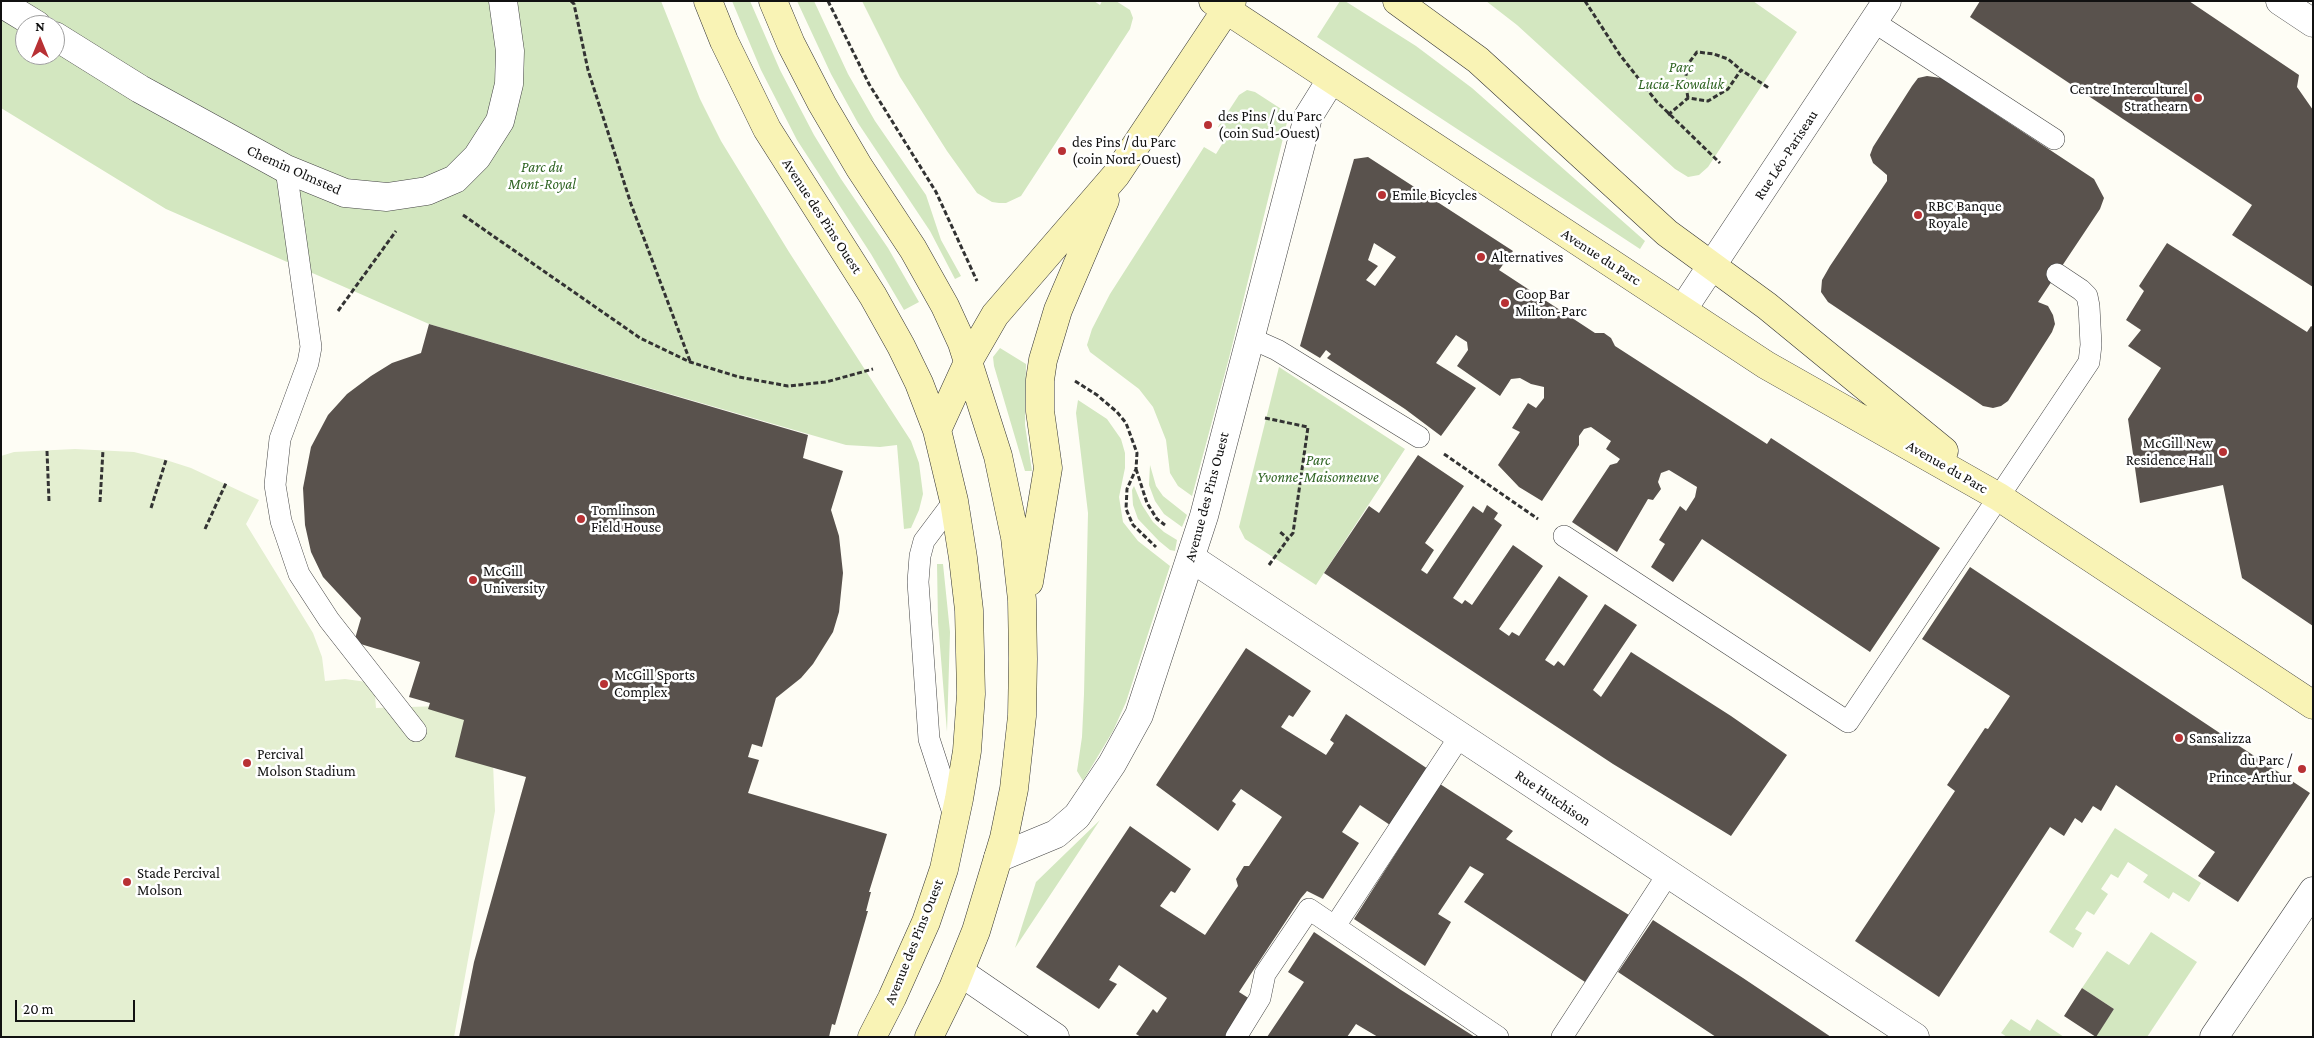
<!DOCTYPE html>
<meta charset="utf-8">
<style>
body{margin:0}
#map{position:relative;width:2314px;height:1038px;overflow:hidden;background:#fefdf5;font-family:"Crimson Pro",serif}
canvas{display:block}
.frame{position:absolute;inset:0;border:2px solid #111;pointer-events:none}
.north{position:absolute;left:15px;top:15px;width:50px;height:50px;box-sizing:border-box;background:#fff;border:1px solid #a0a0a0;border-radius:50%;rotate:0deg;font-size:14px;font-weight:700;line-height:20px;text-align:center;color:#111}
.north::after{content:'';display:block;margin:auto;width:18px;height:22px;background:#b83134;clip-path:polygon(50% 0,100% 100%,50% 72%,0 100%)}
.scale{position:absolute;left:15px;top:1000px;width:120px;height:22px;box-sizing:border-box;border:2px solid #111;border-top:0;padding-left:6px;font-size:15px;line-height:18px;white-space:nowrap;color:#111;-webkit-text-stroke:4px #fff;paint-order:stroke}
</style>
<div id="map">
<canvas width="2314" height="1038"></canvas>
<div class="frame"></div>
<div class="north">N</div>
<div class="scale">20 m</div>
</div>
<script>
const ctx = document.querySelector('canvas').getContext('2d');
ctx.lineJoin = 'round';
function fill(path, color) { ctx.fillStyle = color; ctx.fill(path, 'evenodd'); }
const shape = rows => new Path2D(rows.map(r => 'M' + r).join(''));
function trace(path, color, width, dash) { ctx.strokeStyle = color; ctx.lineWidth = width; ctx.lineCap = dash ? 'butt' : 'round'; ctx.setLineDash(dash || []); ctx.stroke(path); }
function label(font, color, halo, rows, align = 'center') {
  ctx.font = font + ' "Crimson Pro",serif'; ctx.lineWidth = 5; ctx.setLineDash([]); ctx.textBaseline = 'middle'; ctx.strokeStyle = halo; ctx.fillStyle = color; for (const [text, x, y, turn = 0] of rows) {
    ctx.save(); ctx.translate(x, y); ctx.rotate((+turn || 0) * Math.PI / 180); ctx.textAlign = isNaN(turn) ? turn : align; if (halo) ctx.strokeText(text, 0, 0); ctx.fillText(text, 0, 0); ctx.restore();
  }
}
const green = shape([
 [1,1,661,1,700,99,721,141,789,252,911,441,919,463,923,494,919,510,911,528,904,529,897,445,880,447,846,445,429,324,166,209,1,108],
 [25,25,55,25,55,55,25,55],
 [732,1,750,1,780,70,814,135,841,179,888,248,919,302,904,310,871,254,797,140,761,70],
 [797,1,814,1,848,74,875,121,926,195,941,240,961,276,955,279,930,231,858,123,831,74],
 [862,1,1094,1,1100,5,1102,1,1116,1,1130,10,1133,18,1130,29,1021,196,1006,203,999,203,992,202,977,193,947,151,900,77],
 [1340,1,1345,1,1416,46,1472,88,1645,241,1640,249,1317,37],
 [1486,1,1753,1,1797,32,1708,167,1699,175,1688,177,1675,169,1517,25],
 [1247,90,1255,92,1289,114,1229,358,1192,496,1178,486,1170,473,1166,440,1153,407,1139,389,1090,352,1087,345,1092,329,1110,294,1204,147,1216,154,1229,133,1218,127,1239,95],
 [1000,348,1026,364,1025,425,1032,471,1025,471,994,366,993,357],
 [1279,367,1405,449,1316,585,1245,539,1239,527],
 [1078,400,1107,419,1121,439,1125,453,1125,468,1119,497,1123,522,1138,541,1170,566,1126,702,1113,731,1083,781,1077,771,1082,737,1084,694,1088,513,1076,413],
 [1150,465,1156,486,1163,496,1187,515,1182,527,1164,514,1155,501,1149,485],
 [1134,486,1142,505,1153,522,1164,532,1177,540,1175,551,1170,550,1159,541,1138,519,1133,505,1132,490],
 [937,564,943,564,950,632,947,732,938,622],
 [1100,820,1015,948,1036,882],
 [2115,828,2201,883,2189,902,2173,892,2169,899,2143,882,2148,875,2128,862,2118,878,2111,874,2101,889,2108,894,2094,915,2087,911,2075,929,2082,933,2073,948,2049,932],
 [2151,932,2197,962,2147,1037,2095,1037,2114,1009,2082,988,2107,951,2129,965],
 [2011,1019,2030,1031,2037,1019,2064,1037,2007,1037,2001,1033]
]);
const pitch = shape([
 [75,449,134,452,166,460,191,468,259,500,246,524,313,633,322,657,325,681,345,679,374,683,376,708,473,705,491,715,495,811,454,1037,1,1037,1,456,14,452]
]);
const building = shape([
 [1980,1,2189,1,2299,75,2297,87,2313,110,2313,287,2232,235,2252,205,1970,17],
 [1927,76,1941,78,2094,179,2104,198,2100,209,2038,302,2048,306,2053,315,2055,324,2052,332,2008,401,2001,406,1993,408,1983,406,1828,302,1821,292,1822,280,1830,266,1887,181,1887,175,1873,163,1870,155,1873,147,1912,86,1918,78],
 [1368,157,1513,251,1499,270,1595,333,1604,333,1611,338,1615,346,1767,444,1771,438,1940,548,1870,652,1702,539,1673,582,1651,567,1665,544,1659,540,1680,506,1686,511,1695,497,1697,487,1669,470,1661,473,1658,482,1661,489,1653,500,1648,499,1617,552,1572,522,1610,465,1617,463,1620,459,1606,449,1611,441,1591,427,1584,429,1579,436,1579,445,1542,501,1519,487,1498,465,1520,432,1512,428,1528,403,1536,408,1544,398,1544,387,1531,384,1520,378,1511,379,1500,396,1457,366,1468,350,1467,342,1456,335,1436,363,1476,388,1441,436,1405,409,1327,358,1331,354,1326,350,1320,358,1300,346,1354,159],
 [1374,243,1396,257,1375,286,1366,280,1378,266,1368,260],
 [2167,243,2307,332,2311,326,2313,327,2313,626,2242,578,2223,485,2140,503,2128,419,2161,368,2128,346,2141,330,2126,320,2144,291,2139,286],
 [429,324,808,435,803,458,843,471,831,510,839,536,843,573,839,612,833,632,813,664,801,678,776,698,762,747,752,744,748,757,759,760,748,793,887,834,869,892,871,892,866,911,868,911,835,1025,832,1024,829,1037,459,1037,474,962,526,777,455,757,464,720,428,709,430,703,409,697,420,662,354,642,361,618,323,577,311,552,305,525,303,488,311,447,328,415,347,394,371,376,392,363,421,353],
 [1418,455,1464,486,1425,543,1434,550,1421,570,1427,574,1473,506,1483,513,1487,505,1498,513,1494,519,1502,525,1453,598,1462,604,1465,600,1472,605,1513,545,1543,566,1499,629,1509,636,1512,632,1519,636,1559,576,1588,596,1545,660,1554,666,1558,661,1564,666,1605,604,1637,625,1593,690,1601,697,1631,652,1731,716,1787,755,1731,836,1613,764,1324,573,1369,506,1379,513],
 [1970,567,2310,793,2238,902,2198,876,2215,852,2116,785,2101,811,2093,806,2082,823,2075,818,2064,836,2050,827,1939,997,1855,941,1955,791,1947,785,1985,728,1988,729,2010,696,1922,639],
 [1246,648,1311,691,1293,717,1289,715,1281,727,1326,755,1334,743,1330,740,1346,714,1428,769,1390,825,1360,805,1342,832,1359,843,1323,899,1307,891,1301,898,1239,992,1250,999,1225,1037,1141,1037,1136,1034,1153,1009,1157,1013,1167,998,1119,965,1109,980,1117,984,1099,1009,1036,967,1130,826,1191,869,1175,893,1171,891,1160,906,1205,935,1238,886,1236,879,1244,866,1249,866,1282,817,1241,789,1232,801,1236,804,1218,831,1156,785],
 [1440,784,1513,831,1506,839,1629,915,1585,982,1464,902,1484,874,1470,866,1438,914,1451,922,1425,966,1354,919],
 [1653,920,1743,978,1831,1037,1716,1037,1618,972],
 [1314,932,1401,990,1475,1037,1378,1037,1356,1024,1347,1037,1267,1037,1304,982,1288,972],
 [2082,988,2114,1009,2096,1037,2064,1016]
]);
const path = shape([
 [571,1,574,4,588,70,631,204,690,361],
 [828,1,869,84,936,192,977,281],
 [1585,1,1620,55,1657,102,1720,163],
 [1688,98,1685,81,1688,64,1697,52,1714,54,1728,59,1741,70],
 [1668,115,1688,98,1708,101,1728,89,1741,70,1769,88],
 [463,215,640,338,690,362,739,377,788,386,826,382,873,369],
 [338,311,396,231],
 [1075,381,1097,395,1117,412,1126,423,1137,453,1136,469,1127,489,1126,509,1133,525,1156,547],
 [1265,418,1308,427,1293,533,1288,539],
 [47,451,49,501],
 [1444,454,1538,519],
 [1136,469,1147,503,1157,519,1165,525],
 [100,502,103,450],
 [151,508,166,460],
 [205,529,226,483],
 [1269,565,1288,539,1279,531]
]);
const service = shape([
 [1874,22,2054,139],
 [286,169,311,347,308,363,280,439,275,485,281,521,299,574,329,620,416,731],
 [1250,338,1277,350,1419,437],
 [954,501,924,541,920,556,918,582,929,739,955,819],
 [1564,536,1848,722,2089,362,2091,345,2089,306,2087,296,2081,290,2057,274],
 [1335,926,1460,736],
 [1236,1037,1260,998,1265,974,1309,909,1498,1037],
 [1562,1037,1668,874]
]);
const pedestrian = shape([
 [1,3,37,25],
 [55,36,140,89,286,169,345,193,387,197,427,191,455,179,477,157,500,121,509,84,510,51,503,1]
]);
const minor = shape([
 [1191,558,1915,1037],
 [998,858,1056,834,1077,816,1112,764,1139,715,1204,516,1308,117,1331,80],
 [960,972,1055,1037]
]);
const tertiary = shape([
 [2280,1,2313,23],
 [1683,309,1887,1],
 [2214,1037,2313,891]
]);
const secondary = shape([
 [708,1,724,41,767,129,873,296,901,346,919,383,937,430,954,501,963,558,969,610,971,694,967,751,959,799,944,869,926,922,892,998,872,1037],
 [773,1,791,44,822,104,859,167,913,249,945,306,962,343,998,456,1015,537,1022,600,1023,659,1022,716,1014,789,1004,838,976,931,953,988,929,1037],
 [1213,1,1766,365,1999,497,2313,705],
 [1397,1,1478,60,1667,233,1767,306,1944,451],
 [937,430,969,360,995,315,1116,175,1232,1],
 [1029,582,1048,468,1040,411,1040,380,1043,360,1058,310,1105,200]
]);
const markers = [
 [2198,98,5,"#b83134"],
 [1208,125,5,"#b83134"],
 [1062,151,5,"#b83134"],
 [1382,195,5,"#b83134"],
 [1918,215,5,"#b83134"],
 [1481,257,5,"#b83134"],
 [1505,303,5,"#b83134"],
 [2223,452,5,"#b83134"],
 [581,519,5,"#b83134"],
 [473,580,5,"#b83134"],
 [604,684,5,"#b83134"],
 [2179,738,5,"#b83134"],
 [247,763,5,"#b83134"],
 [2302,769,5,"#b83134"],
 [127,882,5,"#b83134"]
];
const parkNames = [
 ["Parc",1681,67],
 ["Lucia-Kowaluk",1681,84],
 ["Parc du",542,167],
 ["Mont-Royal",542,184],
 ["Parc",1318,460],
 ["Yvonne-Maisonneuve",1318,477]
];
const poiNames = [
 ["Centre Interculturel",2188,89,"right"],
 ["Strathearn",2188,106,"right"],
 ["des Pins / du Parc",1218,116],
 ["(coin Sud-Ouest)",1218,133],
 ["des Pins / du Parc",1072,142],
 ["(coin Nord-Ouest)",1072,159],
 ["Emile Bicycles",1392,195],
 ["RBC Banque",1928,206],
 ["Royale",1928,223],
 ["Alternatives",1491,257],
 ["Coop Bar",1515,294],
 ["Milton-Parc",1515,311],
 ["McGill New",2213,443,"right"],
 ["Residence Hall",2213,460,"right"],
 ["Tomlinson",591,510],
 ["Field House",591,527],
 ["McGill",483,571],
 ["University",483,588],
 ["McGill Sports",614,675],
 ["Complex",614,692],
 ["Sansalizza",2189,738],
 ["Percival",257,754],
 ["Molson Stadium",257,771],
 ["du Parc /",2292,760,"right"],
 ["Prince-Arthur",2292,777,"right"],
 ["Stade Percival",137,873],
 ["Molson",137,890]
];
const streetNames = [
 ["Rue Léo-Pariseau",1786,155,-57],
 ["Chemin Olmsted",294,170,24],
 ["Avenue des Pins Ouest",822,216,57],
 ["Avenue du Parc",1601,257,33],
 ["Avenue du Parc",1947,467,30],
 ["Avenue des Pins Ouest",1207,497,-75],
 ["Rue Hutchison",1553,798,34],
 ["Avenue des Pins Ouest",914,942,-68]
];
fill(green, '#d3e7c0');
fill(pitch, '#e4efd1');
fill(building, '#59524d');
trace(service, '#444', 22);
trace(pedestrian, '#444', 29);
trace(minor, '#444', 29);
trace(tertiary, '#444', 29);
trace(secondary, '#333', 29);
trace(path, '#333', 3, [5, 2.5]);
trace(service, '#fff', 21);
trace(pedestrian, '#fff', 28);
trace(minor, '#fff', 28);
trace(tertiary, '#fff', 28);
trace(secondary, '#f9f3b5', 28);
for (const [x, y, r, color] of markers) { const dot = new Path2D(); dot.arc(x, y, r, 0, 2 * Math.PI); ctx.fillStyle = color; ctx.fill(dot); trace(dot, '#fff', 2); }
label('italic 15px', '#306524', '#fff', parkNames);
label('15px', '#111', '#fff', poiNames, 'left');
label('15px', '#111', '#fff', streetNames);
</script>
